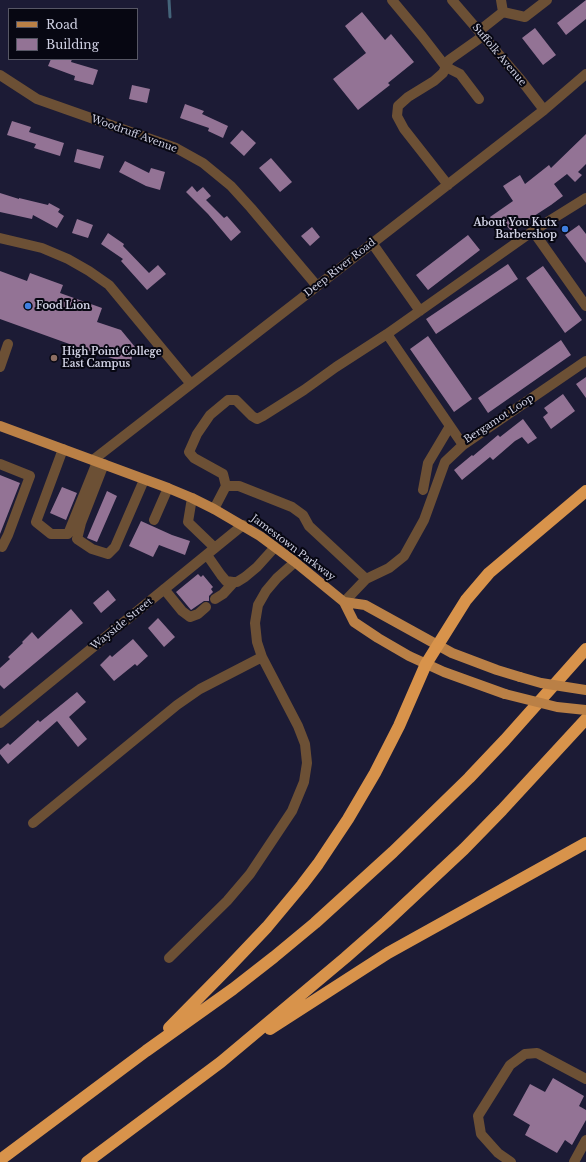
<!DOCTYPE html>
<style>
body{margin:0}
#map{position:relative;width:586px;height:1162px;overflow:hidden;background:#1c1b35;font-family:"Libre Baskerville",serif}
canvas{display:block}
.legend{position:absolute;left:8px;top:8px;width:130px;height:52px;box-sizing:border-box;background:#070712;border:1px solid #575765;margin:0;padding:5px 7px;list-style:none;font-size:12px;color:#cfd0e2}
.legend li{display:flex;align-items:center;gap:8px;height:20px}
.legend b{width:20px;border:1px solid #575765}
</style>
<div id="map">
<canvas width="586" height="1162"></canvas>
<ul class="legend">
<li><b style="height:5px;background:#ba8046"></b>Road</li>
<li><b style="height:11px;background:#937395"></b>Building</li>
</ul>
</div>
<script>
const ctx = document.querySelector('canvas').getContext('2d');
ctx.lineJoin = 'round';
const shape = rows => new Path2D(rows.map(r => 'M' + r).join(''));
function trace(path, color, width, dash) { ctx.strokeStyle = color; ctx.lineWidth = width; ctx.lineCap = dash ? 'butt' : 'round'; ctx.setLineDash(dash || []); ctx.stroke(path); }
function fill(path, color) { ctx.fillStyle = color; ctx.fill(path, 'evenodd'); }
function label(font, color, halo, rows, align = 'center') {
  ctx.font = font + ' "Libre Baskerville",serif'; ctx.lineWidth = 4; ctx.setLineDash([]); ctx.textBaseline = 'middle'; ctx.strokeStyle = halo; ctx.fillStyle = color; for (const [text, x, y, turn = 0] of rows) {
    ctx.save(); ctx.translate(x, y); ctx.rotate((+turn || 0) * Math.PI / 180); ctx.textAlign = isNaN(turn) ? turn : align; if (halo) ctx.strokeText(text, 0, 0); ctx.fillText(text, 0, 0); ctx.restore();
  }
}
const stream = shape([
 [169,0,170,17]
]);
const building = shape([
 [586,0,586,19,566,35,557,23],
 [362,12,385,40,391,34,414,62,388,83,390,85,358,110,333,79,366,53,345,26],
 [535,28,556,55,543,65,522,38],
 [51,59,72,59,71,62,98,70,93,85,74,80,75,76,48,66],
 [132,85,150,89,147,103,129,99],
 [185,104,204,111,202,114,228,126,223,138,208,131,209,128,180,118],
 [12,121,31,127,29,132,64,143,60,156,34,148,36,144,7,135],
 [242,130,256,143,244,156,230,143],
 [586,134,586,164,578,172,582,175,575,182,567,174,554,184,563,196,551,205,511,231,506,225,498,230,490,217,513,201,503,186,520,175,525,184,549,165,551,168],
 [77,149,104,156,100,169,74,162],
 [271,158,292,182,280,192,259,168],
 [125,161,149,173,151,168,165,172,160,190,146,186,119,172],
 [192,186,197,192,203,187,211,196,206,200,224,218,227,216,241,232,231,241,208,214,186,192],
 [0,193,19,199,19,198,48,205,49,203,60,209,58,212,64,216,57,228,33,215,32,219,0,212],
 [77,219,93,225,88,238,72,233],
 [579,225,586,234,586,263,565,235],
 [312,227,320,237,310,246,301,236],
 [108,233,124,244,123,246,149,273,158,265,166,274,147,290,121,261,123,259,101,244],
 [468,235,480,250,428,290,416,275],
 [508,264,518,279,436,334,426,319],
 [543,266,582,320,565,333,526,278],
 [0,271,27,281,30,273,63,285,60,293,102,308,97,322,121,330,135,347,130,364,86,350,0,319],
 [428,336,472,399,454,412,410,349],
 [561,340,571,355,488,413,478,398],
 [586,377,586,398,576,384],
 [563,394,575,411,551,429,543,417,548,413,544,408],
 [523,419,537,438,528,444,522,437,515,441,493,460,490,457,462,480,454,470,472,455,473,456,498,435,500,437],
 [0,475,20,483,0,534],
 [62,487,77,493,66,520,50,513],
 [107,491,117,496,97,542,87,538],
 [141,521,172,535,190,541,185,555,159,545,153,557,129,546],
 [198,574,201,577,203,575,213,587,211,589,213,592,209,596,209,601,204,601,191,610,176,592],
 [108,590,116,600,101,613,93,603],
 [71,609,83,623,4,689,0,685,0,668,10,659,8,657,23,643,22,642,32,632,38,639],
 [158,618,175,637,164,647,148,628],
 [133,639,148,656,137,666,135,664,114,681,100,665,110,655,112,657],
 [77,692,86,702,69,717,87,739,78,747,57,721,8,764,0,754,0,750,8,743,10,745,38,720,40,722],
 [553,1078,584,1096,579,1106,586,1110,586,1120,572,1145,565,1140,557,1153,525,1135,530,1125,513,1115,530,1084,545,1092]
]);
const minor = shape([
 [392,0,422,36,446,67,460,74,479,99],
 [452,0,521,80,544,110],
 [501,0,503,12],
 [503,12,525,17,547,0],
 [479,31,503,12],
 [0,75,37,99,176,148,203,163,231,186,251,208,317,286],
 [448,185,404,129,397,116,398,106,408,97,434,81,443,73,449,60,483,36],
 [533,231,586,306],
 [0,238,42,248,68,259,89,271,109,285,191,384],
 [372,243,420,311],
 [387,334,463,445,586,361],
 [0,367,8,344],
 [63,449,36,522,51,534,68,534,97,462],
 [93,460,544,110,586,74],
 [0,464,30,476,8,535,2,547,0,546],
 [104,464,81,523,77,539,92,549,108,554,115,547,144,480],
 [226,486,239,486,292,507,303,515,309,526,366,579],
 [423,490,428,463,450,426],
 [192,498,188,522,215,548],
 [214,509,226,486,223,474,194,458,189,452,197,434,210,415,228,400,236,400,252,416,257,419,263,416,304,390,336,367,387,334,533,231,586,198],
 [154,520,168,488],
 [207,555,221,575,226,581,233,582,237,582,245,577,257,567,275,547],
 [164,589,182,611,190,617,198,614,206,607],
 [215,599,223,594,234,582],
 [344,602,366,579,389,568,404,556,424,520,445,462,463,445],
 [0,723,243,525],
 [33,823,177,705,200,689,262,657],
 [169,958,227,901,250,874,292,811,304,782,307,763,305,744,298,726,262,657,257,642,255,623,258,605,266,591,277,578,295,562],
 [511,1162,498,1153,481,1134,478,1116,510,1065,525,1054,537,1053,586,1079],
 [574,1162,586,1140]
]);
const major = shape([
 [0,426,168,488,192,498,214,509,260,536,295,562,344,602,354,622,378,638,409,656,444,672,505,694],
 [344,602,365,605,452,653,497,670,520,677]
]);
const highway = shape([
 [169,1028,229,967,267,927,302,885,318,864,348,819,375,773,399,726,426,664,466,600,489,573,586,491],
 [270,1029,388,953,586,843],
 [0,1160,146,1051,233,989,274,957,315,923,393,852,469,778,505,740,586,649],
 [87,1162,221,1062,345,958,386,922,464,849,502,810,586,719]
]);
const majorBridge = shape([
 [520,677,541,683,586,690],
 [505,694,557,707,586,710]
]);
const markers = [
 [565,229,4,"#3f7fe0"],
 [28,306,4,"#3f7fe0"],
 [54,358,4,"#8d6e63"]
];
const streetNames = [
 ["Suffolk Avenue",499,55,50],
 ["Woodruff Avenue",134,134,20],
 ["Deep River Road",340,268,-38],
 ["Bergamot Loop",499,419,-33],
 ["Jamestown Parkway",293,548,37],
 ["Wayside Street",122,624,-39]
];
const poiNames = [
 ["About You Kutx",557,223,"right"],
 ["Barbershop",557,235,"right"],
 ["Food Lion",36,306],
 ["High Point College",62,352],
 ["East Campus",62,364]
];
trace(stream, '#44647a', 3);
fill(building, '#937395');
trace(minor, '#6c5035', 10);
trace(major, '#ba8046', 10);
trace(highway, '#d8934b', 12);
trace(majorBridge, '#ba8046', 10);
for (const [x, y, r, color] of markers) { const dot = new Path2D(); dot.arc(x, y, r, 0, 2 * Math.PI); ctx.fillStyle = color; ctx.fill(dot); trace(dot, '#070712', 1.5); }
label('10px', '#cfd0e2', '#070712', streetNames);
label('bold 10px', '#cfd0e2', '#070712', poiNames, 'left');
</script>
